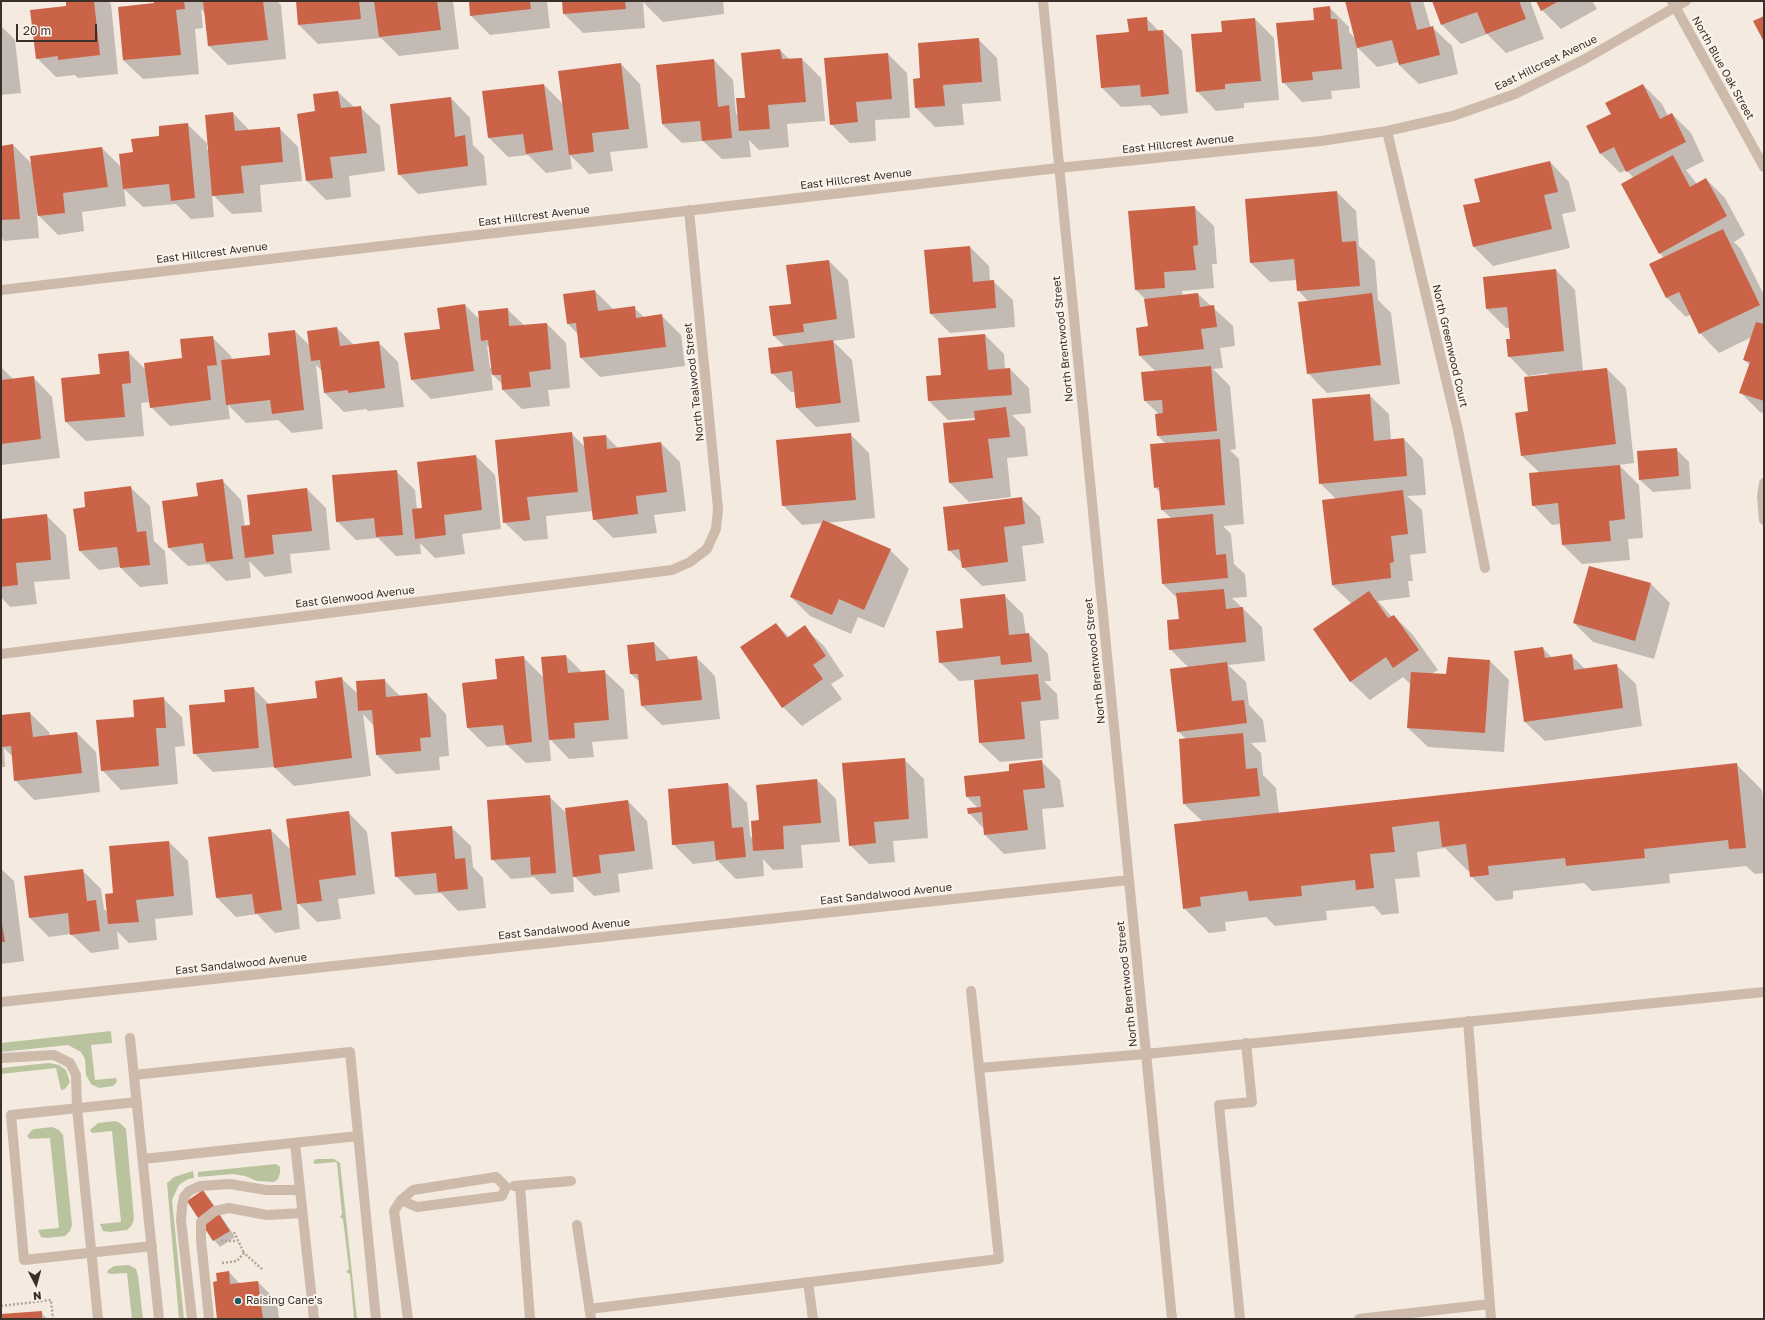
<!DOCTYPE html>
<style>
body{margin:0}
#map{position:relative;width:1765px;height:1320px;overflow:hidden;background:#f4eae0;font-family:"Golos Text",sans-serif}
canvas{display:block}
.frame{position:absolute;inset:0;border:2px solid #3b2f2a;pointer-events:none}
.north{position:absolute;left:16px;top:1264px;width:40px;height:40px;-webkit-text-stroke:3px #fbf4ed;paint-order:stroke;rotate:174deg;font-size:11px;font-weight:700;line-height:16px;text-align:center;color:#3b2f2a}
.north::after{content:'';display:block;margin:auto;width:14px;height:18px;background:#3b2f2a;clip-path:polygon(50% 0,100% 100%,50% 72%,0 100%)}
.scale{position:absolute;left:16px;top:24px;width:81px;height:18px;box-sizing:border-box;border:2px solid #3b2f2a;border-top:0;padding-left:5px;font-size:12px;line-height:14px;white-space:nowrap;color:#3b2f2a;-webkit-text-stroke:3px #fbf4ed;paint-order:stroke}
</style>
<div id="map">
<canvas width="1765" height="1320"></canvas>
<div class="frame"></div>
<div class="north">N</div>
<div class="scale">20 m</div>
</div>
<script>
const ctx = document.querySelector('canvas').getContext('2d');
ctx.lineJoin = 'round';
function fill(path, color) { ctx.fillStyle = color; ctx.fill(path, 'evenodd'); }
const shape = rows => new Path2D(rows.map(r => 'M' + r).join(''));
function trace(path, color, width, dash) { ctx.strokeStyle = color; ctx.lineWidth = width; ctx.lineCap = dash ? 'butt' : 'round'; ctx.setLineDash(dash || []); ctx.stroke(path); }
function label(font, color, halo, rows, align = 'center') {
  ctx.font = font + ' "Golos Text",sans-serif'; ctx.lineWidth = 4; ctx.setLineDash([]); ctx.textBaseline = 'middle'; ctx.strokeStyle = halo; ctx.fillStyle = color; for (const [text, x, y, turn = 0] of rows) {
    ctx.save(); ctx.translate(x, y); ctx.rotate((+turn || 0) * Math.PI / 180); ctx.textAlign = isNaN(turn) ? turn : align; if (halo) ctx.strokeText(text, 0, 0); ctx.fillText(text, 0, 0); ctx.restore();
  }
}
const green = shape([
 [111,1031,112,1043,91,1045,95,1080,116,1078,117,1082,113,1086,99,1088,91,1084,86,1075,85,1059,81,1052,68,1045,1,1052,1,1043],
 [49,1063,59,1065,66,1070,70,1082,65,1089,61,1090,56,1068,1,1074,1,1068],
 [115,1121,120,1123,126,1129,134,1219,132,1225,127,1230,110,1232,103,1231,100,1224,121,1222,112,1131,92,1133,90,1130,98,1123],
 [52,1127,59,1130,63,1135,72,1225,70,1231,65,1236,47,1238,41,1237,38,1230,59,1228,50,1138,30,1139,27,1136,32,1130,35,1129],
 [316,1159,334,1159,340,1163,357,1319,354,1319,350,1274,346,1272,349,1269,343,1219,340,1217,342,1214,337,1163,335,1162,315,1164,313,1162],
 [276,1164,280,1167,280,1173,278,1179,274,1182,257,1181,245,1176,233,1174,198,1177,198,1172],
 [193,1171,194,1178,188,1179,179,1185,172,1200,184,1319,179,1319,167,1183,174,1177],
 [129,1265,136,1269,138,1276,143,1319,132,1319,127,1273,111,1274,107,1273,108,1270,114,1266]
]);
const shadow = shape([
 [67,1,108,1,111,4,118,74,78,78,75,75,56,77,37,58,67,7],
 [155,1,277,1,281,5,286,59,228,65,209,46,205,13,201,9,203,28,195,29,199,74,143,79,123,60,119,7,155,4],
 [297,1,453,1,459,49,399,56,381,38,318,44,299,25],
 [468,1,547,1,550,28,490,35,471,16,470,3],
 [563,1,723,1,724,14,663,22,643,2,645,28,583,33,564,14],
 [1346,1,1423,1,1431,28,1432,27,1452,46,1458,74,1419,84,1399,65,1399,62,1377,67,1357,47,1360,88,1331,91,1332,99,1302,102,1283,82,1315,21,1329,7,1349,27,1349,32,1355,38],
 [1433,1,1530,1,1544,39,1506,53,1487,34,1461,44,1442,25],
 [1537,1,1592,1,1597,9,1561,29,1542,10],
 [1146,18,1159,31,1163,31,1182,50,1188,113,1161,116,1150,105,1121,107,1102,88,1097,36,1130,33],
 [1255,19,1274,38,1279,100,1244,103,1244,108,1216,111,1197,91,1223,33],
 [1,26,15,40,21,93,1,95],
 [978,39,997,58,1001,101,962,104,964,125,935,127,916,108,914,79,922,79],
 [780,50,790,60,802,59,821,78,825,121,787,124,789,147,759,150,749,140,751,157,722,159,703,141,682,143,662,124,714,60,733,80,736,114,739,116,746,99],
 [888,54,907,73,910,118,875,120,876,141,850,143,831,124],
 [621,64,640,84,648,148,610,152,613,171,589,174,570,155,572,169,546,173,528,155,508,157,489,138,483,92,544,85,563,104],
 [1643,85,1662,104,1668,116,1672,114,1691,133,1704,161,1686,170,1697,184,1706,179,1725,198,1745,235,1734,242,1741,249,1764,295,1764,413,1760,412,1741,393,1750,365,1744,360,1752,337,1719,353,1700,333,1691,314,1686,317,1667,298,1651,265,1664,258,1660,253,1634,178,1626,170,1620,173,1601,154,1588,127,1612,114],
 [338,92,354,107,360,107,380,126,385,171,349,176,351,197,326,200,307,181,298,114,317,112],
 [451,98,470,118,473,145,484,156,487,185,418,194,399,174],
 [233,113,250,131,279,128,298,147,302,181,260,185,262,212,232,214,212,194,214,217,191,219,176,204,143,207,124,189,126,206,82,212,84,231,58,235,37,214,39,238,4,241,1,237,1,147,13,145,32,164,102,148,122,168,134,153,160,137,187,124,207,143,207,150,209,150],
 [1550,162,1569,182,1576,211,1562,214,1570,248,1493,266,1474,247,1481,202],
 [1337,192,1356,211,1359,246,1375,261,1378,300,1391,313,1400,384,1327,393,1308,373,1309,302,1298,290,1297,280,1270,282,1251,263,1246,200],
 [1194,207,1214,226,1217,264,1212,264,1214,288,1182,291,1183,296,1198,294,1233,326,1235,346,1220,348,1223,368,1213,369,1230,386,1236,449,1230,450,1239,459,1244,524,1223,526,1231,534,1234,564,1245,574,1247,597,1232,598,1262,627,1265,661,1228,665,1246,682,1249,705,1263,720,1266,742,1251,743,1261,753,1263,775,1276,788,1279,814,1737,765,1762,790,1764,809,1764,873,1755,874,1746,866,1669,874,1670,883,1592,891,1584,883,1513,891,1513,899,1496,901,1471,876,1470,871,1468,871,1445,848,1417,852,1420,877,1395,879,1399,913,1382,915,1374,906,1326,911,1327,920,1275,926,1266,917,1225,922,1226,931,1209,933,1184,908,1203,822,1184,804,1187,740,1178,731,1189,668,1170,649,1180,620,1178,599,1163,584,1171,518,1162,510,1161,493,1155,487,1166,444,1158,436,1156,415,1159,414,1145,401,1156,372,1140,356,1137,328,1149,327,1145,299,1136,290],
 [970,247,989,266,990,281,993,281,1013,300,1015,327,950,333,931,314],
 [829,261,848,280,855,338,833,341,852,360,860,422,816,427,797,408,795,392,791,392,772,373,785,347,774,336,792,304],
 [1556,270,1575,290,1583,371,1607,369,1626,388,1634,463,1619,465,1639,485,1643,538,1628,539,1630,560,1582,564,1563,545,1561,524,1552,525,1533,505,1540,473,1521,455,1529,412,1548,373,1528,376,1509,356,1511,340,1510,328,1506,328,1487,309],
 [595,291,614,310,634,308,645,318,661,315,681,335,685,366,600,377,581,358,578,334,568,324,565,295],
 [465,305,480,320,507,309,525,326,547,324,566,343,570,388,548,390,550,406,522,409,503,390,503,385,491,373,493,390,431,399,412,380,406,334,442,330],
 [487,345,490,348,492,368,490,368],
 [337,328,355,346,379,343,398,362,404,407,368,411,366,409,344,412,325,393,323,372,316,365,323,429,292,433,278,420,246,423,228,405,230,419,170,426,151,407,151,402,141,403,144,436,86,441,66,422,101,375,128,352,146,370,183,359,212,337,231,356,232,360,272,356,295,331,310,346],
 [985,335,1004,354,1005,369,1010,369,1029,388,1031,413,1012,415,1025,428,1028,456,1007,458,1011,497,969,502,950,483,976,420,976,418,948,420,929,401,942,376],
 [1,367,14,380,33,377,52,397,60,458,1,465],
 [1369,395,1389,414,1391,441,1404,439,1423,459,1426,495,1407,496,1422,510,1426,553,1410,555,1413,581,1408,581,1410,597,1378,601,1392,617,1394,616,1413,635,1438,670,1431,674,1447,676,1490,661,1509,680,1504,752,1428,747,1408,728,1411,685,1403,677,1370,700,1350,681,1352,604,1332,585,1336,499,1320,483],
 [571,433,585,447,606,436,618,448,661,443,680,462,686,511,654,515,657,533,613,538,594,519,593,511,546,516,548,539,524,541,504,522],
 [850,434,869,453,875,518,826,523,890,550,909,569,884,628,858,617,851,634,810,616,791,597,823,523,802,525,783,505],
 [1676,449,1689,462,1691,489,1653,492,1640,480],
 [476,456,495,475,501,529,462,534,465,554,435,558,420,543,421,554,396,556,378,538,356,540,337,521,396,471,415,490,417,509,424,509],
 [222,480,241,500,245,527,252,526,307,489,326,508,330,550,290,554,292,573,265,577,249,561,251,578,226,581,209,564,188,566,168,547,199,497],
 [130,487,150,506,154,541,165,551,168,584,140,587,120,567,99,570,80,551],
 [1021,498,1040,517,1044,543,1022,546,1026,581,982,586,963,567,962,563,949,550],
 [46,515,66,535,70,579,34,582,37,604,10,607,1,597,1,520],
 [1590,567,1651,584,1670,603,1654,659,1593,642,1574,623],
 [1004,595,1023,614,1026,635,1029,634,1048,654,1051,681,1044,681,1057,694,1059,719,1040,721,1043,758,1000,762,980,743,974,680,959,681,940,662,964,629],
 [776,624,789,637,804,627,824,646,844,676,831,684,842,699,802,726,783,707],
 [654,643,671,660,696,657,715,676,720,719,662,725,642,706,640,682,631,674],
 [1543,648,1552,658,1571,655,1586,670,1616,665,1636,684,1642,726,1545,741,1525,722],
 [566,656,583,673,604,671,624,690,628,739,592,742,594,757,569,759,549,738,551,761,526,763,507,745,487,747,468,728,498,680,523,657,544,678],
 [341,678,358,694,384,680,401,697,427,694,446,714,449,756,439,757,440,770,396,774,377,755,374,726,363,714,371,776,294,786,274,767,213,772,194,753,226,703,253,688,270,705,318,699],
 [163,698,182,717,185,746,175,747,178,784,121,790,102,770,135,717],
 [30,713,49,732,50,736,77,733,96,752,100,792,34,800,15,780,13,757,4,748,5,767,1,767,1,716],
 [904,759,924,779,928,838,893,841,895,862,869,864,850,845],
 [1041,761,1060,780,1064,807,1042,809,1046,849,1004,854,985,835,984,829,969,813,978,808,967,797,1010,772],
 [817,780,836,799,840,842,801,845,803,868,773,870,763,859,764,876,736,879,718,861,693,864,673,844,728,784,747,803,750,835,753,839,761,821],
 [549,796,567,814,628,801,647,821,653,869,618,874,620,892,594,896,573,875,574,892,551,894,534,877,511,879,492,859],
 [348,812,367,832,375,894,338,899,341,919,317,922,297,902,300,929,275,933,257,914,236,917,217,898,271,830,291,850],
 [451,827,471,846,473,867,483,878,486,908,458,911,441,893,415,895,396,876],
 [169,842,188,861,193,915,155,919,157,940,129,943,117,931,119,949,91,953,71,934,49,937,30,918,82,870,101,889,104,909,108,913],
 [1,869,14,881,24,961,1,964],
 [203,1192,209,1198,235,1237,220,1247,214,1240,189,1201],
 [229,1272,240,1284,258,1282,277,1301,279,1319,218,1319,218,1282],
 [41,1312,47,1319,1,1319,1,1315]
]);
const building = shape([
 [66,1,94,1,100,55,58,60,58,56,36,59,30,10,66,6],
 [154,1,184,1,185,9,176,10,181,55,123,60,118,7,154,3],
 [203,1,263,1,268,40,208,46],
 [296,1,359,1,361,19,298,25],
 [374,1,437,1,441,30,379,37],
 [469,1,530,1,531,9,470,16],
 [562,1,625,1,626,9,563,14],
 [1345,1,1410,1,1417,30,1433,26,1440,55,1399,65,1392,40,1357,48],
 [1432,1,1519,1,1526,19,1486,34,1477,12,1441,25],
 [1536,1,1559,1,1541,11],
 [1330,6,1331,19,1337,19,1342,69,1312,72,1313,80,1282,83,1276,23,1314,20,1313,8],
 [1764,16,1764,42,1753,21],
 [1147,17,1148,31,1163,30,1169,94,1141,97,1140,85,1101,88,1096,35,1129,32,1127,19],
 [1255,18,1261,81,1225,84,1225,89,1196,92,1191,34,1222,32,1221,21],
 [979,38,982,82,943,85,945,106,915,108,913,79,920,78,918,43],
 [780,49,782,59,802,58,806,102,768,105,770,129,739,131,736,98,745,98,741,53],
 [888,53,892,99,856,102,858,122,830,125,824,58],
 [714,59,718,107,729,105,732,138,702,141,700,121,662,124,656,65],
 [621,63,629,129,592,133,594,152,569,155,558,71],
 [544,84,553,150,526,154,523,134,488,138,482,91],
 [1643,84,1660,119,1672,113,1686,142,1626,172,1614,147,1600,154,1586,126,1611,114,1605,103],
 [338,91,341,108,361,106,367,153,330,157,333,178,306,181,297,114,315,111,313,94],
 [451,97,455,137,465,135,468,166,398,175,390,104],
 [233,112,235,131,280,127,283,162,241,166,244,193,212,196,205,115],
 [188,123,195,198,171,201,169,184,123,189,119,154,133,152,131,139,159,136,159,126],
 [13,144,20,219,1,220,1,146],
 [102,147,108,187,63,193,65,213,38,216,30,156],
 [1673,155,1690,187,1706,178,1727,216,1659,254,1621,184],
 [1550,161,1558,192,1544,195,1552,229,1473,247,1463,205,1480,202,1474,179],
 [1337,191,1342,242,1356,241,1360,286,1297,291,1294,259,1250,263,1245,199],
 [1195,206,1198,245,1193,246,1196,270,1164,272,1165,288,1135,290,1128,211],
 [1723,229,1760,305,1699,334,1679,292,1666,298,1649,264],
 [970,246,973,282,994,280,996,308,930,314,924,250],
 [829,260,837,319,803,324,804,332,773,336,769,306,791,304,786,265],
 [1556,269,1564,351,1508,357,1506,339,1510,339,1507,307,1486,309,1483,277],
 [595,290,598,311,635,306,636,318,662,314,666,347,580,358,576,323,567,324,563,294],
 [1198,293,1200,307,1214,305,1217,327,1201,329,1204,349,1139,356,1136,328,1148,326,1144,299],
 [1372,293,1381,365,1307,374,1298,302],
 [465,304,474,371,411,380,404,333,440,329,437,308],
 [508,308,509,326,547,323,551,369,529,372,531,387,502,390,501,375,492,375,488,340,481,341,478,311],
 [1756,322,1764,324,1764,401,1739,393,1750,362,1743,360],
 [337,327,340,346,379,341,385,388,348,393,348,390,324,393,320,360,311,361,307,331],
 [295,330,304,410,272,414,270,400,226,405,221,360,270,355,268,333],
 [985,334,988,370,1010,368,1012,395,928,401,926,376,941,375,938,338],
 [213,336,217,365,207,366,211,400,150,408,144,363,182,358,180,339],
 [833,340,841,403,796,408,792,371,771,374,768,348],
 [129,351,131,383,122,384,125,417,65,422,61,378,100,374,98,354],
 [1211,366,1217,431,1157,436,1155,414,1163,413,1162,400,1144,401,1141,372],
 [1607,368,1616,444,1521,456,1515,413,1528,411,1524,377],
 [34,376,41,439,1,444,1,380],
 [1370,394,1374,441,1404,438,1407,476,1319,484,1312,399],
 [1006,407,1010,437,988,439,993,478,949,483,943,423,975,420,974,411],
 [572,432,578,492,527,497,530,520,503,523,495,440],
 [851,433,856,500,782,506,776,440],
 [606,435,607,449,661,442,667,492,636,496,638,514,593,520,583,437],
 [1220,439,1225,505,1161,510,1159,487,1154,488,1150,444],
 [1677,448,1679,476,1639,480,1637,451],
 [476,455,482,510,444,515,446,535,415,539,412,509,422,508,417,462],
 [1620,465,1625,519,1609,521,1611,541,1562,545,1558,503,1532,506,1529,473],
 [397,470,403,535,376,537,374,518,336,522,332,475],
 [223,479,233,559,206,562,203,543,168,548,162,501,198,496,196,483],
 [131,486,137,532,146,531,150,565,120,568,117,547,79,551,73,509,85,507,84,492],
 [307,488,312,531,272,535,274,554,245,558,241,526,250,525,247,495],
 [1403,490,1408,534,1391,536,1394,562,1390,563,1391,578,1332,585,1322,500],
 [1022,497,1025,524,1004,527,1008,562,962,568,959,549,948,551,943,507],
 [47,514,51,560,16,563,18,585,1,587,1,519],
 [1213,514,1216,555,1226,554,1228,578,1162,584,1157,519],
 [823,520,891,549,864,610,839,599,832,615,790,597],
 [1589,566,1651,583,1635,641,1573,623],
 [1224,589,1226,609,1243,607,1246,642,1169,650,1167,620,1179,619,1176,593],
 [1369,591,1388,618,1394,615,1419,650,1393,668,1386,657,1350,682,1313,629],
 [1005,594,1009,635,1029,633,1032,662,1001,665,1000,656,939,663,936,631,963,628,960,599],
 [776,623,787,638,805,625,826,656,813,665,823,679,782,708,740,647],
 [654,642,656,661,697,656,702,700,641,706,638,674,630,674,627,645],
 [1543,647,1545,658,1572,654,1574,670,1617,664,1623,708,1524,722,1514,651],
 [566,655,568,673,605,670,609,720,574,723,575,738,549,740,541,657],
 [524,656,532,742,506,745,503,725,467,728,462,683,497,679,495,659],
 [1448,657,1490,660,1485,733,1407,728,1411,672,1446,674],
 [1227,662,1232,701,1244,700,1247,723,1177,732,1170,669],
 [1038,674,1041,700,1021,702,1025,739,979,743,974,680],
 [342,677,352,758,274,768,266,704,317,698,315,681],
 [385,679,386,697,427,693,431,737,420,738,421,751,376,755,372,710,358,711,356,681],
 [254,687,259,748,193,754,189,705,225,702,224,690],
 [164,697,166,728,156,728,159,766,101,771,96,720,134,717,133,700],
 [30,712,33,737,77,732,82,773,14,781,11,746,1,747,1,715],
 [1243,733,1246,769,1257,768,1260,796,1183,804,1179,739],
 [905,758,909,819,874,822,876,843,849,846,842,763],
 [1042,760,1045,788,1023,790,1028,830,984,835,982,812,968,814,967,808,981,807,980,796,966,797,964,776,1009,771,1009,764],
 [1737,763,1746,848,1729,849,1728,840,1644,849,1645,858,1566,866,1565,858,1488,866,1489,875,1470,877,1466,844,1442,847,1439,821,1392,827,1395,852,1370,854,1374,888,1356,890,1355,880,1301,886,1302,896,1249,901,1247,891,1200,897,1201,906,1183,909,1174,824],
 [817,779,821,823,783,826,784,849,753,851,751,821,759,820,756,785],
 [728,783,732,828,743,827,746,857,716,860,714,841,672,845,668,789],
 [550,795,556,873,531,875,530,857,491,860,487,800],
 [628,800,635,851,599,855,601,873,573,877,565,808],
 [349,811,356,875,319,880,322,901,297,904,286,819],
 [452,826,455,859,465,858,468,889,438,892,436,873,395,877,391,832],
 [271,829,282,910,255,914,252,894,216,898,208,837],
 [169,841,174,896,136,900,139,922,108,924,105,894,113,893,109,846],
 [83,869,87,901,96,900,100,931,70,935,68,913,29,918,24,876],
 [1,918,5,942,1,942],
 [203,1190,230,1231,213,1241,187,1201],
 [229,1271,230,1284,258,1281,263,1319,217,1319,213,1282,217,1281,216,1273],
 [42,1311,42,1319,1,1319,1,1314]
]);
const path = shape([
 [234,1232,244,1253],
 [221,1241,238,1241],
 [222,1263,237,1261,244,1253,263,1270],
 [1,1306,51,1300,53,1319]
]);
const service = shape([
 [1764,483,1762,497,1764,520],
 [1468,1021,1491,1319],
 [130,1038,159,1319],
 [1,1058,54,1055,70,1063,76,1075,77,1108,98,1319],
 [979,1068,1146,1054,1764,992],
 [134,1075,350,1052,376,1319],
 [137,1102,11,1115,24,1260,152,1246],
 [295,1143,314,1319],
 [143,1159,358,1136],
 [514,1186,571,1181],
 [520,1186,530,1319],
 [401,1200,417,1207,502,1196,506,1187],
 [577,1225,591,1319],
 [808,1282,813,1319],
 [589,1309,999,1259,971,991],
 [192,1319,181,1220,182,1207,184,1197,189,1191,200,1186,230,1184,266,1190,300,1190],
 [209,1319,201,1240,201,1222,215,1211,229,1208,267,1215,302,1213],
 [408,1319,394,1211,401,1200,413,1190,496,1177,506,1187],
 [1240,1319,1219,1105,1252,1102,1246,1043],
 [1359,1319,1490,1304]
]);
const minor = shape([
 [1043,1,1172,1319],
 [1672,1,1764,167],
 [1387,131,1458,430,1485,568],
 [1,290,1058,168,1321,141,1387,131,1453,116,1515,94,1585,59,1686,1],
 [1,654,672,570,690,562,707,549,716,529,718,509,689,210],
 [1,1002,1129,880]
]);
const markers = [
 [238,1301,4,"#1d5c5f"]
];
const streetNames = [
 ["East Hillcrest Avenue",1546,63,-26],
 ["North Blue Oak Street",1723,68,61],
 ["East Hillcrest Avenue",1178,144,-6],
 ["East Hillcrest Avenue",856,179,-7],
 ["East Hillcrest Avenue",534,216,-7],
 ["East Hillcrest Avenue",212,253,-7],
 ["North Brentwood Street",1063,339,-96],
 ["North Greenwood Court",1450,346,77],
 ["North Tealwood Street",694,382,-96],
 ["East Glenwood Avenue",355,597,-7],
 ["North Brentwood Street",1095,661,-96],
 ["East Sandalwood Avenue",886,894,-6],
 ["East Sandalwood Avenue",564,929,-6],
 ["East Sandalwood Avenue",241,964,-6],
 ["North Brentwood Street",1127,984,-96]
];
const poiNames = [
 ["Raising Cane's",246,1301]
];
fill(green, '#b9c49f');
fill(shadow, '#0003');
fill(building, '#ca6348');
trace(path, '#b9a395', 2.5, [2, 2]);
trace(service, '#cdbaab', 10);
trace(minor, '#cdbaab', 10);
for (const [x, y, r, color] of markers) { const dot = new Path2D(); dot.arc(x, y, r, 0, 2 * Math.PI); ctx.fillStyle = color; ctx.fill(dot); trace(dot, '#fbf4ed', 1.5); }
label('11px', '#3b2f2a', '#fbf4ed', streetNames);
label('11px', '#3b2f2a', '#fbf4ed', poiNames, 'left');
</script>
